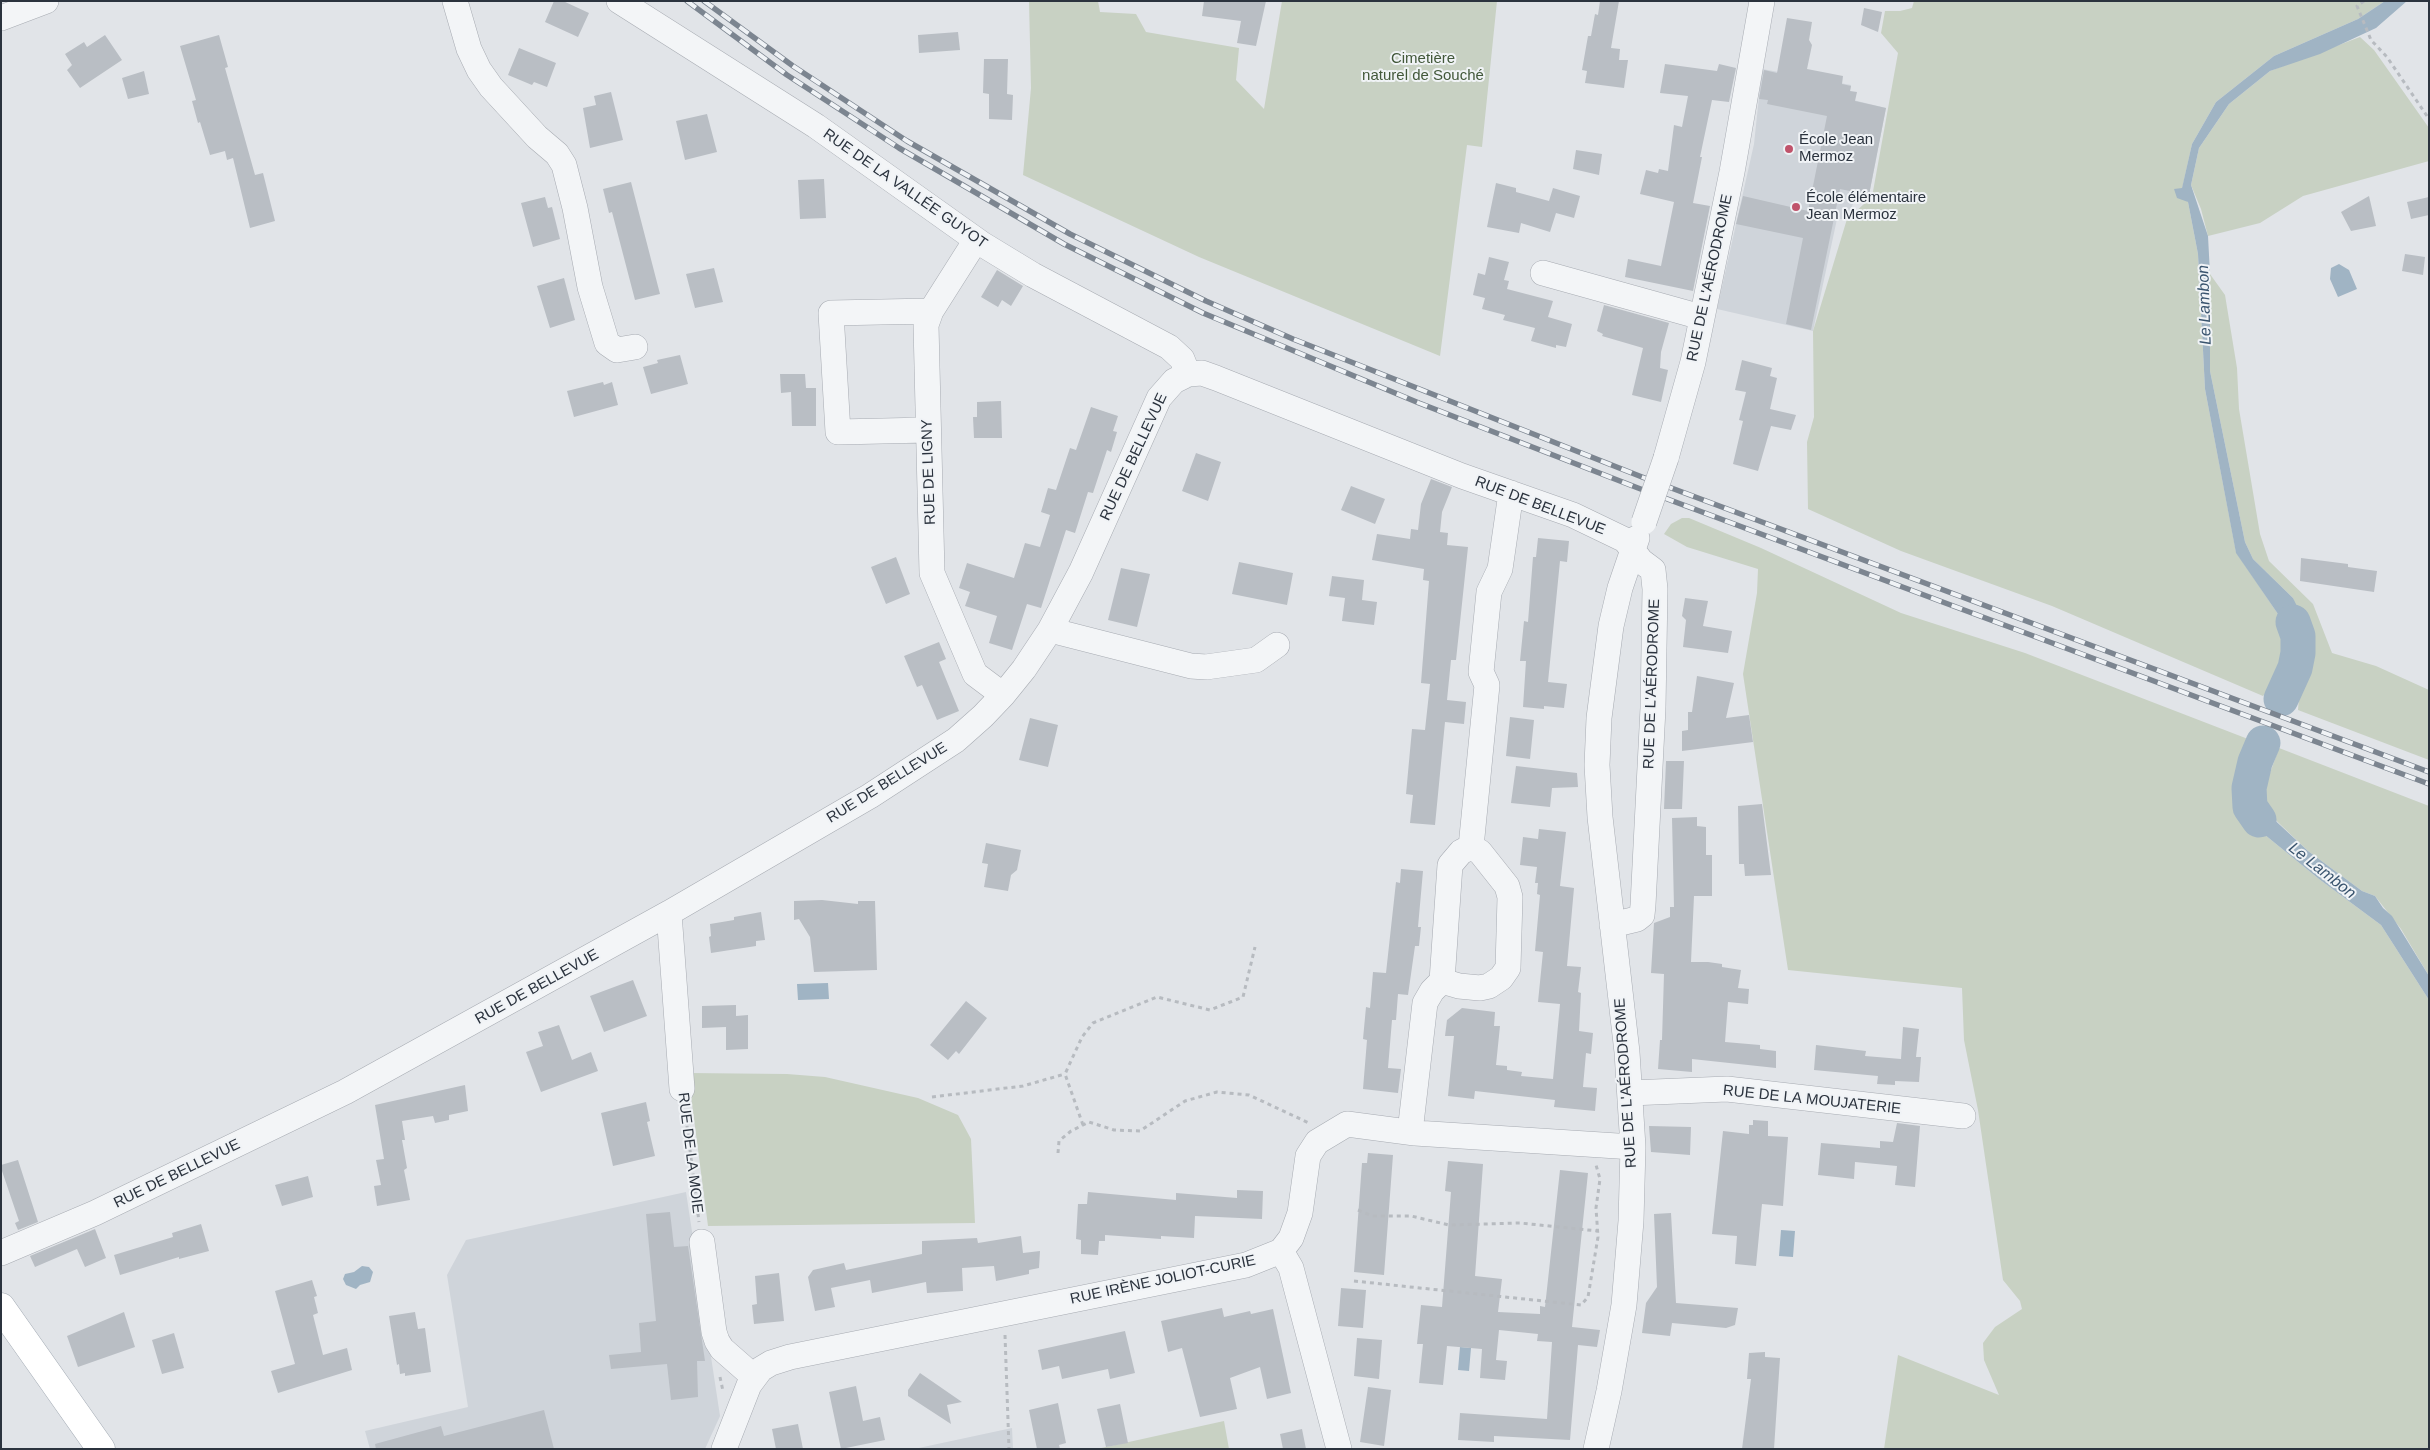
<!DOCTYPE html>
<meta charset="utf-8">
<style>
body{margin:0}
#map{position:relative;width:2430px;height:1450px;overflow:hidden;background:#e1e4e8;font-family:Helvetica,sans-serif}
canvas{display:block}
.frame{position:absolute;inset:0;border:2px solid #2b333e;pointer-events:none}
</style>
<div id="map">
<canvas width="2430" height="1450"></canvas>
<div class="frame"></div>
</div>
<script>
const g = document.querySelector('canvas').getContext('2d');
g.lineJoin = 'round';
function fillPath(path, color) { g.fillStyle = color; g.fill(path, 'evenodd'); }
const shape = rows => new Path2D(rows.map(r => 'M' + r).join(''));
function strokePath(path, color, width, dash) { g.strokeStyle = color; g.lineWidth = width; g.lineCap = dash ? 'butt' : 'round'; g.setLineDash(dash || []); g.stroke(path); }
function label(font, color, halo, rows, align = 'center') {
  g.font = font + ' Helvetica,sans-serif'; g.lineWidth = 4; g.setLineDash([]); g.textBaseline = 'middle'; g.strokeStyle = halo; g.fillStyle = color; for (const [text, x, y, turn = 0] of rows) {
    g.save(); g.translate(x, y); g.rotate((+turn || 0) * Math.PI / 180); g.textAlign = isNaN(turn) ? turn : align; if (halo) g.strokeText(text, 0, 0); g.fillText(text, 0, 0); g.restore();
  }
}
const built = shape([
 [1762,69,1851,85,1849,99,1886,108,1869,195,1856,196,1847,219,1837,219,1813,331,1717,309,1754,144],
 [686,1192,720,1416,705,1449,370,1449,365,1431,468,1407,447,1275,466,1240],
 [1012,1428,1013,1449,914,1449]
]);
const green = shape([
 [1029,1,1098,1,1100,12,1136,14,1146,32,1239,48,1236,80,1264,109,1282,1,1497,1,1482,147,1467,145,1440,356,1199,257,1023,175,1031,88],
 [1914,1,2385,1,2358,19,2274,56,2216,102,2192,144,2182,189,2174,189,2188,202,2198,254,2205,389,2236,552,2280,617,2289,666,2263,696,2052,606,1901,551,1808,509,1807,442,1814,417,1813,331,1847,219,1872,197,1898,53,1881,33,1885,11,1900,11,1912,8],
 [2360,37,2374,50,2429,128,2429,161,2303,196,2260,223,2208,236,2201,209,2191,185,2199,148,2229,104,2270,71],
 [2210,274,2225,295,2237,368,2239,409,2260,534,2269,561,2313,604,2332,653,2376,666,2429,690,2429,760,2298,710,2301,671,2310,658,2293,598,2253,559,2245,542,2210,371],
 [1682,518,1689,518,1761,548,1901,613,2025,653,2248,739,2239,792,2259,830,2319,879,2381,925,2429,1000,2429,1449,1884,1449,1898,1355,1999,1395,1984,1360,1983,1343,1995,1327,2022,1309,2020,1301,2003,1280,1978,1110,1964,1040,1962,988,1788,970,1743,674,1757,593,1758,569,1687,547,1664,534,1671,524],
 [2279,748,2429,806,2429,976,2401,929,2375,896,2362,891,2308,851,2261,806,2260,780,2270,773],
 [688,1073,787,1074,825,1077,918,1098,958,1115,971,1139,975,1223,708,1226],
 [1224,1421,1229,1449,1097,1449]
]);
const water = shape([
 [2385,1,2407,1,2376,28,2320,54,2270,71,2229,104,2199,148,2191,185,2208,236,2210,274,2210,371,2245,542,2253,559,2293,598,2310,633,2310,658,2301,671,2289,666,2280,617,2236,553,2205,389,2198,254,2188,202,2177,198,2174,189,2182,188,2192,144,2216,102,2274,56,2358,19],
 [2339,264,2349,270,2357,289,2338,297,2330,279,2331,268],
 [2242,772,2260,780,2261,806,2266,812,2308,851,2362,891,2375,896,2383,908,2392,916,2429,976,2429,1000,2381,925,2319,879,2259,830,2243,809,2239,792],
 [828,983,829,999,798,1000,797,984],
 [1781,1230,1795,1231,1793,1257,1779,1256],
 [362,1266,369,1267,373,1272,370,1282,360,1285,356,1289,346,1285,343,1279,345,1274,354,1272],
 [1460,1347,1471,1348,1469,1371,1458,1370]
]);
const river = shape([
 [2281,699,2295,668,2298,653,2298,636,2293,622],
 [2259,820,2250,807,2249,788,2255,762,2263,743]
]);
const building = shape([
 [554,1,563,1,589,13,578,37,545,22],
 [1204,1,1266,1,1256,46,1237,43,1241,21,1202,16],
 [1600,1,1619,1,1611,48,1620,49,1619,60,1628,60,1624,88,1585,83,1587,71,1582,70,1588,36,1591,36,1595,14,1598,15],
 [1864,8,1882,12,1878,32,1861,25],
 [1787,18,1812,22,1809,40,1812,45,1807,69,1843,76,1842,84,1851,86,1850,91,1857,92,1855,101,1886,108,1869,195,1840,189,1811,330,1786,324,1803,238,1736,224,1743,196,1808,211,1827,116,1767,104,1768,100,1759,99,1764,70,1777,73],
 [958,32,960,50,919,53,918,35],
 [105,35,122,60,80,88,67,70,72,65,65,54,84,42,87,47],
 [219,35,228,67,225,68,255,175,263,173,275,221,250,228,233,158,227,160,225,151,210,155,200,122,198,123,192,101,196,100,180,46],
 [519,48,556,63,547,87,534,82,532,85,508,75],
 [984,59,1008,59,1007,94,1013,95,1012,120,989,119,989,94,983,93],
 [1665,64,1717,71,1719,64,1736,68,1729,102,1712,100,1700,157,1702,157,1693,203,1710,206,1693,291,1625,277,1628,259,1661,266,1674,202,1640,194,1646,170,1658,173,1659,169,1668,171,1674,125,1682,127,1688,96,1660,93],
 [144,71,149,94,128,99,122,78],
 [611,92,623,140,590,148,583,108,596,105,594,96],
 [707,114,717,152,685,160,676,121],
 [1576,150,1602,154,1599,175,1573,169],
 [824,179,826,218,800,219,798,180],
 [631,182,660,294,635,300,612,212,609,213,603,189],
 [1496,183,1516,188,1516,192,1549,201,1553,188,1580,196,1574,218,1556,213,1550,232,1521,223,1519,233,1487,227],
 [2369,196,2376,226,2351,231,2341,212],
 [545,197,548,208,552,207,560,239,533,247,521,203],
 [2429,197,2429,215,2411,219,2407,202],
 [2405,254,2425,257,2423,275,2402,271],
 [1489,257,1509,262,1504,280,1509,281,1507,289,1553,301,1548,317,1572,324,1566,347,1556,345,1556,348,1531,341,1535,328,1503,320,1505,315,1482,309,1485,298,1473,295,1478,273,1485,275],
 [714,268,723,302,695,308,686,274],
 [997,270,1023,286,1011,306,1002,300,998,307,981,297],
 [564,278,575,320,550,328,537,286],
 [1604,305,1669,323,1661,352,1660,368,1668,370,1661,402,1632,395,1643,348,1602,336,1603,334,1597,331],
 [680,355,688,384,651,394,643,367,658,363,657,360],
 [1742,360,1772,368,1770,376,1777,378,1770,409,1796,415,1791,430,1771,426,1758,471,1733,464,1743,421,1739,420,1746,392,1735,390],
 [780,374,805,374,806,388,816,388,816,426,792,426,791,392,781,393],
 [603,382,604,385,612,382,618,405,574,417,567,391],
 [1001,401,1002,438,974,438,973,417,977,417,977,402],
 [1091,407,1118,416,1113,431,1117,432,1111,452,1107,450,1093,493,1088,492,1075,533,1066,530,1041,608,1027,604,1012,650,989,643,997,616,965,606,970,592,959,588,967,563,1014,578,1025,543,1040,547,1050,515,1041,512,1048,488,1056,490,1070,448,1076,450],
 [1196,453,1221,462,1208,501,1182,491],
 [1431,479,1452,487,1442,512,1440,532,1448,533,1447,545,1468,547,1456,660,1451,660,1447,700,1466,702,1464,724,1445,722,1435,825,1410,823,1413,795,1406,794,1412,729,1425,730,1430,684,1421,683,1429,581,1423,580,1424,569,1372,560,1377,534,1410,539,1411,529,1418,530,1421,504],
 [1351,486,1385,499,1375,524,1341,510],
 [1538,538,1569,541,1567,562,1560,561,1548,682,1567,684,1564,708,1544,706,1544,709,1523,707,1526,661,1520,661,1524,621,1528,622,1533,557,1536,557],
 [896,557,910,594,886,604,871,567],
 [2301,558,2348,564,2348,567,2377,571,2374,592,2300,581],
 [1239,562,1293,573,1287,605,1232,594],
 [1121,568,1150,574,1137,627,1108,620],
 [1332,576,1364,580,1362,600,1377,602,1374,625,1342,621,1345,598,1329,596],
 [1685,598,1708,601,1703,626,1732,631,1728,653,1683,647,1686,620,1682,616],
 [939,642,946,659,939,662,959,711,937,720,922,685,917,687,904,656],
 [1697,676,1734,683,1726,718,1749,715,1753,742,1682,751,1682,731,1688,730,1688,712,1692,712],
 [1510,717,1534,720,1530,759,1506,756],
 [1030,718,1058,725,1048,767,1019,760],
 [1666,761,1684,761,1682,809,1664,809],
 [1516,766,1577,773,1578,787,1552,788,1550,807,1511,803],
 [1762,804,1771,875,1745,876,1744,864,1739,864,1738,806],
 [1697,817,1697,826,1706,827,1706,855,1712,855,1712,896,1694,896,1691,962,1708,962,1722,964,1722,967,1741,970,1738,988,1749,989,1748,1004,1728,1002,1725,1042,1760,1045,1760,1049,1776,1051,1776,1068,1692,1059,1692,1072,1658,1069,1660,1040,1662,1040,1664,974,1651,973,1654,923,1670,917,1670,907,1674,907,1672,818],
 [1539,829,1566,832,1560,886,1574,888,1567,966,1581,967,1578,992,1581,993,1579,1031,1593,1033,1591,1054,1586,1053,1583,1087,1597,1088,1595,1111,1554,1107,1555,1100,1475,1091,1474,1099,1448,1096,1454,1036,1445,1036,1447,1020,1462,1008,1495,1012,1494,1026,1500,1026,1496,1065,1507,1066,1507,1070,1522,1072,1521,1076,1553,1079,1560,1004,1538,1002,1543,952,1535,951,1540,895,1537,894,1538,883,1535,883,1537,867,1520,865,1523,837,1538,839],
 [986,843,1021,850,1017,870,1011,875,1008,891,984,887,988,864,982,863],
 [1401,869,1423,871,1418,927,1421,927,1419,946,1415,946,1408,995,1398,994,1396,1020,1392,1020,1388,1068,1401,1069,1398,1093,1363,1089,1367,1040,1363,1039,1366,1007,1370,1008,1373,972,1386,973,1396,882,1400,883],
 [822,900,858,904,858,901,875,901,877,970,814,972,810,937,799,919,794,920,794,901],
 [761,912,765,940,756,941,756,946,711,953,709,937,711,936,710,924,734,920,734,917],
 [633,980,647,1016,604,1032,590,996],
 [966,1001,987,1018,959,1054,956,1051,948,1060,930,1045],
 [736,1005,736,1016,748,1015,748,1049,726,1050,726,1027,702,1028,702,1006],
 [559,1025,572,1060,591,1052,598,1071,541,1092,526,1052,543,1046,538,1032],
 [1903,1027,1919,1029,1916,1057,1921,1057,1919,1082,1895,1081,1895,1085,1877,1084,1878,1076,1814,1070,1816,1045,1866,1051,1865,1056,1901,1059],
 [465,1085,468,1111,449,1115,449,1120,435,1123,433,1116,402,1121,405,1140,402,1140,407,1168,404,1170,410,1200,377,1206,374,1186,381,1185,376,1160,384,1159,375,1105],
 [646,1102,650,1121,647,1122,655,1156,613,1166,601,1113],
 [1753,1120,1768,1121,1768,1136,1788,1137,1783,1206,1762,1204,1756,1266,1735,1264,1737,1236,1712,1234,1723,1131,1749,1134,1749,1125,1753,1125],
 [1897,1123,1920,1126,1915,1187,1895,1185,1897,1166,1855,1162,1854,1179,1818,1175,1821,1143,1880,1148,1880,1141,1893,1142],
 [1649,1126,1691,1127,1690,1155,1651,1152],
 [1368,1153,1393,1155,1384,1275,1354,1272,1362,1163,1367,1163],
 [18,1160,38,1222,18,1230,15,1223,19,1221,1,1168,1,1165],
 [1448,1161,1483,1164,1475,1276,1502,1279,1498,1312,1540,1314,1540,1306,1545,1307,1560,1170,1588,1173,1572,1327,1600,1330,1597,1347,1578,1345,1570,1440,1494,1436,1494,1442,1458,1440,1460,1413,1547,1419,1552,1342,1537,1341,1538,1334,1499,1330,1496,1360,1507,1361,1505,1380,1480,1378,1482,1349,1447,1346,1443,1385,1419,1383,1423,1344,1417,1344,1421,1305,1442,1307,1451,1192,1445,1191],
 [308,1176,313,1197,282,1206,275,1185],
 [1237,1190,1263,1191,1262,1219,1195,1216,1194,1238,1161,1236,1161,1239,1105,1235,1105,1241,1099,1241,1098,1255,1081,1254,1081,1240,1076,1239,1078,1204,1087,1204,1088,1192,1176,1200,1176,1193,1237,1198],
 [670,1212,674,1247,688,1246,705,1361,697,1361,698,1397,671,1400,667,1364,611,1369,609,1355,641,1352,639,1323,656,1321,646,1214],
 [1671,1213,1676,1303,1738,1308,1735,1325,1726,1328,1672,1323,1670,1336,1642,1333,1646,1303,1657,1287,1654,1214],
 [201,1224,209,1251,179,1259,179,1257,120,1275,114,1255,173,1237,172,1233],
 [95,1229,106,1258,85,1267,77,1249,35,1267,30,1256],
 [1021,1236,1023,1253,1040,1251,1039,1268,1029,1270,1029,1274,996,1281,994,1266,962,1268,963,1291,927,1293,926,1282,872,1293,870,1280,831,1288,835,1307,815,1311,808,1277,813,1270,844,1263,846,1270,922,1254,922,1241,977,1238,978,1243],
 [779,1273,784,1321,754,1324,752,1305,757,1304,755,1276],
 [312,1280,317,1296,314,1297,318,1313,313,1315,323,1355,347,1348,352,1370,278,1393,271,1371,295,1364,275,1291],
 [1341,1288,1366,1290,1363,1328,1338,1326],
 [1222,1308,1224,1317,1250,1311,1251,1314,1273,1309,1291,1393,1267,1399,1260,1367,1230,1378,1237,1409,1200,1417,1182,1348,1168,1352,1161,1321],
 [124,1312,135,1347,78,1367,67,1336],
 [415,1312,418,1329,425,1328,431,1372,405,1376,405,1373,400,1374,399,1364,397,1365,389,1316],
 [1125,1331,1135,1373,1110,1379,1108,1369,1062,1379,1059,1366,1042,1370,1038,1350],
 [174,1333,184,1368,162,1374,152,1340],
 [1357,1338,1382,1340,1379,1379,1354,1376],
 [1765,1352,1765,1357,1780,1358,1774,1449,1742,1449,1751,1379,1747,1379,1749,1353],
 [920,1373,962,1402,947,1405,951,1424,908,1396,908,1390],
 [856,1386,863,1421,880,1417,885,1440,841,1449,829,1392],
 [1368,1387,1391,1390,1384,1446,1360,1442],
 [1058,1403,1066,1443,1059,1445,1060,1449,1037,1449,1029,1410],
 [1120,1404,1128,1443,1106,1447,1097,1409],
 [544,1410,554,1449,376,1449,375,1444,441,1426,444,1436],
 [798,1424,803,1449,776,1449,772,1429],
 [1302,1429,1306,1449,1283,1449,1280,1434]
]);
const path = shape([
 [2364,1,2357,6,2371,40,2387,57,2429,119],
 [932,1097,1023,1086,1065,1074],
 [685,1110,699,1222],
 [1083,1125,1065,1074,1082,1037,1093,1023,1157,997,1210,1010,1243,997,1255,947],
 [1058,1153,1059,1141,1071,1131,1089,1122,1114,1130,1140,1131,1185,1101,1217,1092,1249,1095,1309,1123],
 [1358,1210,1372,1216,1411,1216,1449,1225,1520,1223,1598,1231],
 [1354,1281,1581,1305,1588,1297,1598,1237,1596,1208,1600,1179,1596,1165],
 [1005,1335,1009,1449],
 [720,1377,723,1391]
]);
const minor = shape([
 [455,1,469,49,479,70,491,87,537,137,557,154,564,165,575,208,590,287,607,343,617,350,635,347],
 [619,1,816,126,982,244,1033,275,1169,347,1182,359,1188,374],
 [1,18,46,1],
 [976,240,931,311,926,325,932,573,975,674,1003,695],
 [1543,273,1701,317],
 [927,430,838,432,831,313,931,311],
 [1666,458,1693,362,1732,172,1762,1],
 [1050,630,1191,666,1206,667,1256,660,1277,645],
 [669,913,682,1089],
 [1442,981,1459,986,1480,988,1489,986,1501,978,1508,968,1510,897,1507,886,1480,852,1471,847],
 [1630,1093,1727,1089,1963,1116],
 [1410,1132,1425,1003,1432,991,1442,981,1450,865,1461,852,1471,847,1487,685,1481,672,1489,592,1500,569,1511,493],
 [702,1242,714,1332,717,1341,722,1349,754,1377],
 [1281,1251,1291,1268,1339,1449],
 [1,1253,95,1213,345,1092,669,913,870,796,956,740,983,716,1003,695,1024,669,1050,630,1081,572,1159,398,1174,381,1188,374,1202,373,1216,378,1462,476,1573,515,1625,540,1641,561,1653,570,1655,589,1653,708,1643,905,1642,915,1637,919,1612,925],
 [724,1449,749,1385,761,1369,771,1363,790,1357,1246,1265,1281,1251,1291,1238,1300,1213,1308,1156,1317,1142,1347,1124,1415,1133,1633,1147],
 [1596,1449,1609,1391,1624,1305,1631,1221,1633,1147,1627,1052,1600,817,1597,765,1599,718,1611,626,1620,588,1637,538]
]);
const major = shape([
 [1,1307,101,1449]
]);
const rail = shape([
 [687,1,787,75,899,148,1064,244,1203,313,1419,403,1638,488,2429,784],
 [704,1,793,66,907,141,1070,234,1206,301,1293,339,1642,477,2429,772]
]);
const minorBridge = shape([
 [1644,522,1666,458]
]);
const markers = [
 [1789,149,5,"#c0536b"],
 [1796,207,5,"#c0536b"]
];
const parkNames = [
 ["Cimetière",1423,59],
 ["naturel de Souché",1423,76]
];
const poiNames = [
 ["École Jean",1799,140],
 ["Mermoz",1799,157],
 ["École élémentaire",1806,198],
 ["Jean Mermoz",1806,215]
];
const streetNames = [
 ["RUE DE LA VALLÉE GUYOT",905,189,35],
 ["RUE DE L'AÉRODROME",1710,278,-78],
 ["RUE DE BELLEVUE",1134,457,-65],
 ["RUE DE LIGNY",929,472,-92],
 ["RUE DE BELLEVUE",1540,506,21],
 ["RUE DE L'AÉRODROME",1652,684,-88],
 ["RUE DE BELLEVUE",887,783,-32],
 ["RUE DE BELLEVUE",537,987,-29],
 ["RUE DE L'AÉRODROME",1626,1083,-94],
 ["RUE DE LA MOUJATERIE",1812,1100,6],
 ["RUE DE LA MOIE",690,1153,83],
 ["RUE DE BELLEVUE",177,1174,-26],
 ["RUE IRÈNE JOLIOT-CURIE",1163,1280,-12]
];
const waterNames = [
 ["Le Lambon",2205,305,-92],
 ["Le Lambon",2322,871,38]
];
fillPath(built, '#cfd4da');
fillPath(green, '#c8d1c3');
fillPath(water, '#a0b4c4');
strokePath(river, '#a0b4c4', 35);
fillPath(building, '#b9bec4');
strokePath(minor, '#a7abb2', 26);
strokePath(major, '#a2aab3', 29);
strokePath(path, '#b7bbc0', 3, [4, 4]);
strokePath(minor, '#f3f5f7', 25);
strokePath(major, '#fff', 28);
strokePath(rail, '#7c8590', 5.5);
strokePath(rail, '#f0f3f6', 4, [11]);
strokePath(minorBridge, '#a7abb2', 26, []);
strokePath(minorBridge, '#f3f5f7', 25);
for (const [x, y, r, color] of markers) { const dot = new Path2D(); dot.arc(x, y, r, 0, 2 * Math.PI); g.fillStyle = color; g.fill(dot); strokePath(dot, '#f0f3f6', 2); }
label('15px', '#42583a', '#f0f3f6', parkNames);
label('15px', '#2b333e', '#f0f3f6', poiNames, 'left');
label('15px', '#2b333e', '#f0f3f6', streetNames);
label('italic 16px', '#39546e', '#f0f3f6', waterNames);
</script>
